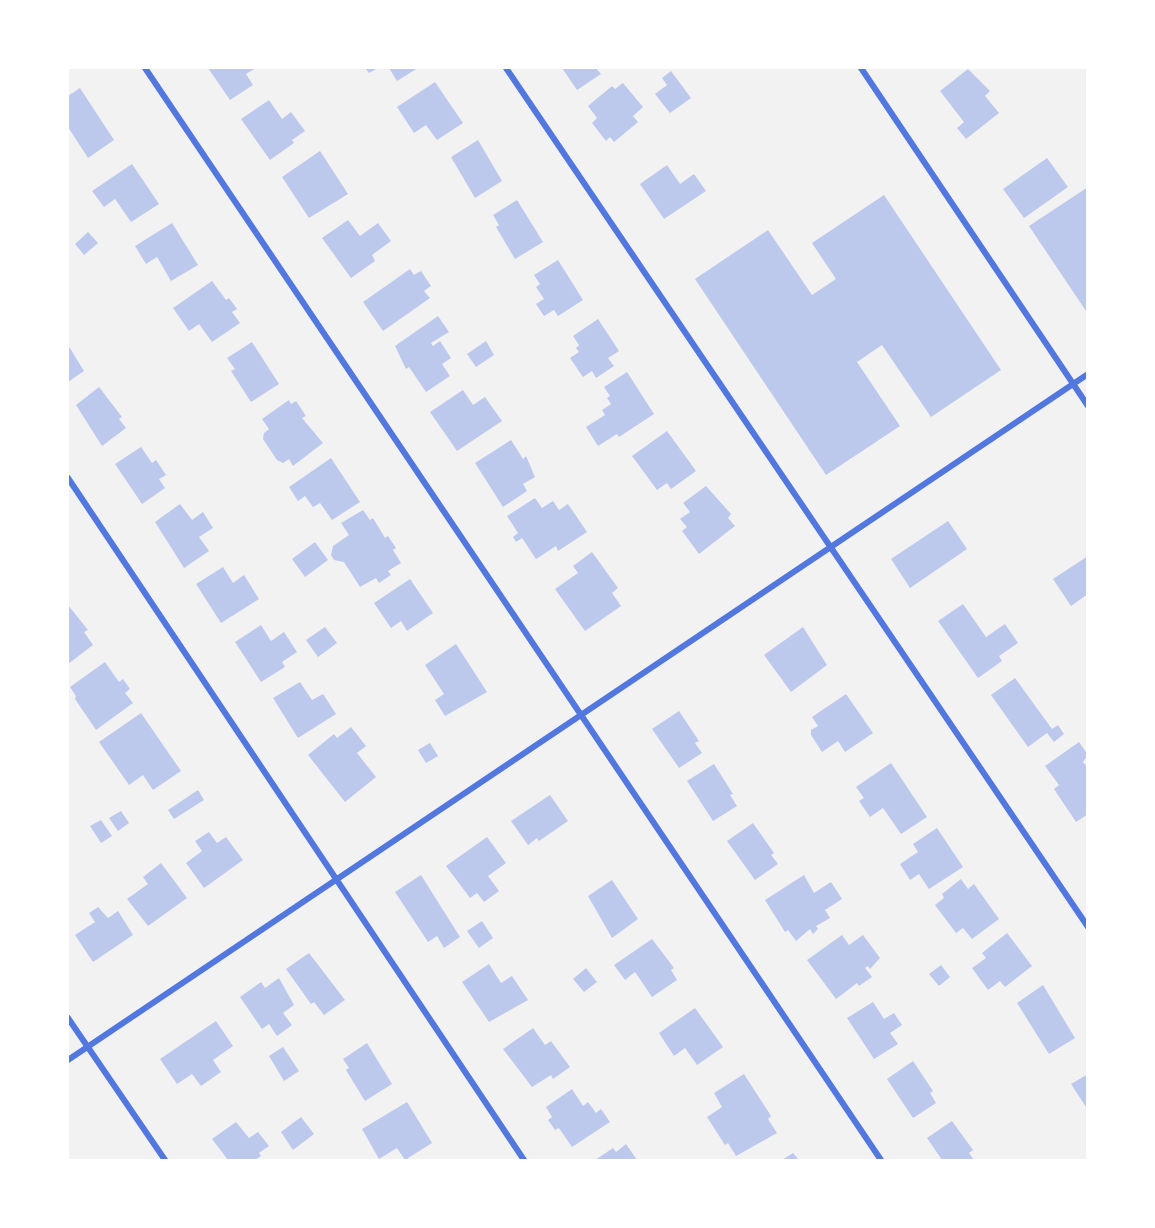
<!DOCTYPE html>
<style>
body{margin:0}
#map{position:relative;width:1155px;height:1228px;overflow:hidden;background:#f2f2f2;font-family:"PT Sans Narrow",sans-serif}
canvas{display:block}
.frame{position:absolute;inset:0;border:69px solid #fff;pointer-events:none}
</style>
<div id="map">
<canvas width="1155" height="1228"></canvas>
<div class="frame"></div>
</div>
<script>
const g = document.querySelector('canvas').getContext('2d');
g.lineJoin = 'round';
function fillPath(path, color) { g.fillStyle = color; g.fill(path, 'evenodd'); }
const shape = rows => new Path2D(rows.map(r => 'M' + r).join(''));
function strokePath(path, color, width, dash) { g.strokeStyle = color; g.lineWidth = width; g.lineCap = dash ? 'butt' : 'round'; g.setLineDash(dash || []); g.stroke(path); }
const building = shape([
 [208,68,256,68,246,74,253,85,230,100],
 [365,68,378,68,369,73],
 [389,68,418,68,397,81],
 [562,68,596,68,601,74,577,90],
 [968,69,990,91,985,96,999,113,966,139,957,128,964,122,940,91],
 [671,71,691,98,670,113,655,94,667,85,662,78],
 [435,82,463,123,437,140,426,125,414,133,397,107],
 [623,83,643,107,633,116,638,122,614,142,610,137,606,141,592,123,597,118,588,106,612,86,615,89],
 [80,88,114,140,88,158,68,127,68,96],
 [269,100,282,119,291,112,305,131,292,140,294,143,270,160,241,119],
 [478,140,502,181,475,198,451,157],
 [320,151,348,194,309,218,282,177],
 [1047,158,1068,187,1024,218,1003,189],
 [132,164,159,204,131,222,115,199,104,207,92,191],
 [667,165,680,184,694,174,706,191,664,219,640,184],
 [1088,187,1088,314,1029,226],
 [884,195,1001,370,931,417,882,345,857,362,900,426,826,475,695,279,768,230,812,295,836,279,812,243],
 [517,200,543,242,515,259,496,227,499,225,493,215],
 [348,220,360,236,378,223,391,241,372,255,375,261,351,278,322,238],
 [172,223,198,265,171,281,157,257,146,264,135,246],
 [88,232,98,243,84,255,75,244],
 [558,260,583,300,558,316,554,310,544,316,536,304,544,299,536,287,540,284,534,275],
 [410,269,414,275,421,271,431,286,424,291,430,298,383,331,363,302],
 [212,281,226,300,229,298,237,309,232,312,240,323,212,342,199,324,189,331,173,308],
 [438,316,449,332,431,343,433,346,440,341,451,358,442,364,450,376,426,392,409,367,406,369,395,346],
 [598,319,619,351,608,358,614,366,596,378,592,371,583,377,570,358,579,352,576,348,579,345,573,336],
 [486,341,494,355,476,367,467,354],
 [252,342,279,384,251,402,231,371,235,369,227,358],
 [68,345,84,371,68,382],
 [627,372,654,414,619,437,617,434,598,446,586,427,605,415,602,410,611,404,607,398,610,396,604,387],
 [99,387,122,417,119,419,126,428,102,446,76,405],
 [463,390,473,405,485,397,502,421,457,451,430,412],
 [289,400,291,404,296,401,306,416,302,418,323,443,293,466,289,459,283,463,277,460,263,439,264,433,269,429,262,419],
 [667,431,696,471,671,489,667,483,657,490,632,456],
 [511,440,523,459,526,456,535,477,523,484,527,491,503,507,475,463],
 [141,447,152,463,156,460,166,475,159,479,165,488,142,504,115,464],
 [331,458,360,502,332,520,320,503,313,507,305,496,298,501,289,487],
 [706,486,731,514,728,518,735,526,699,554,682,531,687,527,680,519,690,512,683,503],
 [535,498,542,508,553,501,559,510,568,504,587,532,558,551,556,546,536,559,522,538,516,542,513,537,518,533,507,516],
 [180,504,192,520,203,512,213,528,199,537,209,551,184,568,155,522],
 [363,510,370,520,373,518,385,538,388,536,396,548,393,550,401,563,388,571,391,575,379,583,376,578,360,587,344,562,334,560,331,555,333,546,349,535,341,523],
 [948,521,967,549,910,588,891,559],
 [315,542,328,560,305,577,292,559],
 [592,552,618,588,612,593,621,606,585,631,555,589,578,573,573,566],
 [1088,556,1088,594,1071,606,1053,579],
 [223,567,233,583,244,575,259,599,221,623,196,584],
 [410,579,433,613,407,631,401,621,391,628,374,603],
 [963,604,986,637,1005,624,1018,643,999,656,1002,661,978,678,938,621],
 [68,605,88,630,84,632,93,645,68,664],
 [261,625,271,641,284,632,297,652,282,662,285,667,261,682,235,642],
 [325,627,337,643,318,657,306,640],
 [803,627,827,665,791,692,764,655],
 [456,644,487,692,445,716,435,700,444,694,425,665],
 [105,662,119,682,123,679,130,689,125,693,133,703,96,730,75,699,76,696,70,687],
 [1015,678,1052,729,1058,725,1064,734,1054,742,1047,733,1028,747,991,695],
 [300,682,312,700,323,694,336,714,298,738,273,698],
 [846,694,873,733,845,752,838,741,822,752,811,735,811,730,818,726,812,717],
 [679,711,699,741,695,743,702,753,679,768,652,729],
 [141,713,181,771,153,790,143,775,129,785,99,742],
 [351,727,366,746,357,753,376,777,345,802,308,755,334,734,337,738],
 [1079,742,1088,755,1083,762,1088,768,1088,814,1076,822,1054,789,1059,785,1045,766],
 [430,743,438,756,426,763,418,750],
 [891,763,927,817,901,834,883,808,870,817,859,801,864,798,856,787],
 [714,764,733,794,730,795,737,806,713,821,687,781],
 [198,790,204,800,174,819,168,810],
 [550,795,568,821,539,841,537,838,528,845,511,821],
 [121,811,129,823,118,831,109,818],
 [101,820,112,836,101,843,90,826],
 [753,823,774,853,771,855,778,864,755,880,727,841],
 [937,828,963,867,929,889,919,874,910,880,900,864,918,852,913,844],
 [209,832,217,843,226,837,243,860,204,888,186,863,202,851,195,841],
 [487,837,506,863,488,876,499,891,484,902,477,893,470,898,446,866],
 [161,863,187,898,148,926,127,899,148,884,143,877],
 [421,875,460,937,444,948,437,936,428,942,395,892],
 [804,875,814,893,831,882,842,899,825,910,830,918,816,926,818,929,813,934,810,929,796,941,788,930,785,932,765,900],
 [961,879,968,889,974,884,999,919,972,939,963,928,956,933,935,905,944,898,942,894],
 [612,880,638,919,612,938,588,896],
 [98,907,108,918,118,911,133,935,93,962,75,935,95,922,89,913],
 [482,921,493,938,479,948,467,931],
 [1007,933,1032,966,1005,987,1000,981,988,990,972,968,986,958,982,953],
 [842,935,849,945,863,935,880,958,870,969,868,966,865,968,872,977,859,986,857,983,836,999,807,960],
 [652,939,674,968,671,970,677,980,652,997,635,972,625,980,614,965],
 [309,953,345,1000,324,1015,314,1002,311,1004,286,969],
 [489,964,501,983,512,976,528,1000,489,1022,462,982],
 [941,965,950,977,939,986,929,974],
 [586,968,597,982,584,992,573,979],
 [279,978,294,1005,283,1013,292,1025,277,1036,269,1024,262,1029,240,997,261,982,265,988],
 [1043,985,1075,1038,1049,1054,1017,1003],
 [873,1002,884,1019,894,1013,902,1025,890,1033,898,1044,874,1059,847,1018],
 [695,1008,723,1047,697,1065,685,1048,674,1056,659,1033],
 [216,1021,233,1046,213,1060,221,1072,201,1086,192,1074,177,1084,160,1059],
 [533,1028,545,1045,551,1041,570,1067,553,1079,551,1075,532,1087,503,1049],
 [367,1043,392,1084,365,1101,346,1070,349,1068,343,1059],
 [283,1047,299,1071,284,1081,269,1056],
 [913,1061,933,1091,930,1093,936,1103,913,1118,887,1079],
 [744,1074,771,1116,768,1119,777,1133,736,1156,728,1143,725,1145,707,1117,722,1107,714,1093],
 [1088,1074,1088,1110,1071,1084],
 [572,1089,583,1106,588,1102,596,1113,601,1109,610,1122,572,1147,559,1128,555,1130,548,1120,552,1117,546,1107],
 [407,1102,432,1143,405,1160,397,1148,379,1159,362,1129],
 [301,1117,314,1134,293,1150,281,1132],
 [952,1121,973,1150,969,1153,974,1160,942,1160,927,1138],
 [236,1122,249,1138,258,1132,269,1146,259,1153,261,1156,255,1160,228,1160,212,1139],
 [626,1144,637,1160,595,1160,613,1148,616,1152],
 [793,1153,799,1160,782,1160]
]);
const minor = shape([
 [145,68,881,1160],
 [506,68,1088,927],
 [861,68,1088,406],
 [68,478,524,1160],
 [68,1018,165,1160],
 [68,1060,1088,374]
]);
fillPath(building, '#bdc9ec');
strokePath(minor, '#5277de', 6);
</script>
